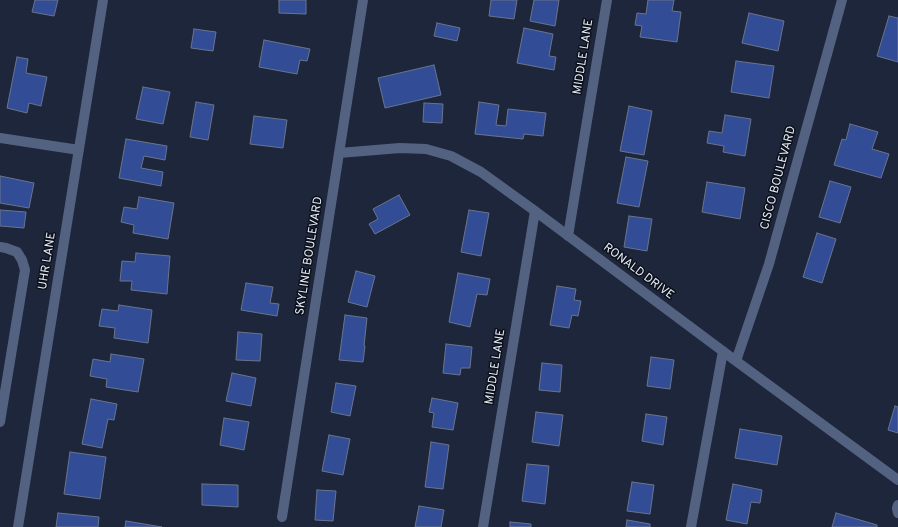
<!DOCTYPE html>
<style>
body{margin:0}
canvas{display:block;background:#1e263b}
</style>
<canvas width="898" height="527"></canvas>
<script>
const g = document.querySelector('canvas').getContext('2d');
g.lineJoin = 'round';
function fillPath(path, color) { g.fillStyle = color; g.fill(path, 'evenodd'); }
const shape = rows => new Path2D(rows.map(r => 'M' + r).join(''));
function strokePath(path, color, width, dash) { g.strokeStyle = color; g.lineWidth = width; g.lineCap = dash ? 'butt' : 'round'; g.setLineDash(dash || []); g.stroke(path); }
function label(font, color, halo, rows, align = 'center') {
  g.font = font + ' Overpass,sans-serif'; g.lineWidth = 3; g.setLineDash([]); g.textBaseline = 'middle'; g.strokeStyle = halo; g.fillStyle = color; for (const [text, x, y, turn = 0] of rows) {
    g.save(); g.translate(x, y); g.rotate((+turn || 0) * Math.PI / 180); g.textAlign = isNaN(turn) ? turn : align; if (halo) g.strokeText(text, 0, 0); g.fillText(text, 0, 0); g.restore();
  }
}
const building = shape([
 [35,0,58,0,54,16,32,12,35,0],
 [279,0,306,0,306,14,279,13,279,0],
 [491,0,517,0,514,19,489,16,491,0],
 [534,0,559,0,555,26,530,21,534,0],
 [648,0,674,0,672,11,681,12,677,42,640,37,642,26,635,25,637,13,646,14,648,0],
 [749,13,784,21,778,51,742,43,749,13],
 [889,16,898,18,898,62,877,56,889,16],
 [437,23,460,28,457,41,434,36,437,23],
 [524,28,553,34,549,56,556,57,554,70,517,63,524,28],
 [194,29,216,32,213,51,191,48,194,29],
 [264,40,310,49,307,61,300,60,297,74,259,67,264,40],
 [17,57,28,59,26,73,47,77,41,106,29,103,27,113,7,108,17,57],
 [736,61,774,66,769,98,731,92,736,61],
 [434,65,441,95,385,108,378,78,434,65],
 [143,87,170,92,163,124,136,119,143,87],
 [196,102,214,105,208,140,190,137,196,102],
 [479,102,499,105,496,125,506,126,508,109,546,113,543,136,524,134,523,139,475,134,479,102],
 [424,103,443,104,442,123,423,122,424,103],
 [629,106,652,111,644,155,620,151,629,106],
 [725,115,751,119,745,156,723,152,724,146,707,143,709,131,722,133,725,115],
 [254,116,287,120,283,148,250,144,254,116],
 [850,124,878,132,872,149,889,154,881,178,834,165,842,139,846,140,850,124],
 [126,139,167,146,165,160,144,156,141,168,163,172,161,186,119,178,126,139],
 [626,157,648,161,639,207,617,203,626,157],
 [0,176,34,183,29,208,0,203,0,176],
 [830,181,851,187,840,223,819,217,830,181],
 [707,182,745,188,740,219,702,212,707,182],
 [399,195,410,215,375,234,369,224,378,219,373,209,399,195],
 [139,197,174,203,168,239,133,233,134,225,121,222,124,207,137,209,139,197],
 [0,210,26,212,24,228,0,226,0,210],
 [469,210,489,213,481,256,461,252,469,210],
 [629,216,652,219,647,251,624,247,629,216],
 [817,233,836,239,822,283,803,277,817,233],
 [136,253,170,256,167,294,131,290,132,281,120,281,122,261,135,262,136,253],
 [356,271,375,276,367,307,348,302,356,271],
 [458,273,490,279,487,295,477,294,470,327,449,322,458,273],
 [246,283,273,287,270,303,279,304,277,316,241,310,246,283],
 [557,286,576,289,574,300,581,301,578,316,572,315,569,328,550,325,557,286],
 [119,305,152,310,148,343,114,338,115,328,99,326,102,309,118,311,119,305],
 [345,315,367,318,364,346,365,346,363,362,339,360,345,315],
 [238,332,262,334,260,361,236,360,238,332],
 [446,344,472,347,470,368,461,368,460,375,443,373,446,344],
 [111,354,144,359,138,392,106,387,107,379,90,376,93,359,110,362,111,354],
 [651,357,674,360,670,389,647,386,651,357],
 [542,363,562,365,560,392,539,390,542,363],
 [232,373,256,378,251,406,226,401,232,373],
 [336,383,356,386,350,416,331,412,336,383],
 [432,398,458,403,453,430,432,427,434,413,429,412,432,398],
 [91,399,117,404,114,420,108,419,102,448,82,444,91,399],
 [895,406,898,407,898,433,888,430,895,406],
 [536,412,563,415,559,446,532,442,536,412],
 [646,414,667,417,663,445,642,441,646,414],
 [224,418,249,422,244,450,220,445,224,418],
 [740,429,782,436,777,465,735,458,740,429],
 [329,435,350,439,343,475,322,471,329,435],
 [431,442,449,445,443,489,425,487,431,442],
 [70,452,106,457,100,499,64,494,70,452],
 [527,464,549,466,545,504,522,501,527,464],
 [632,482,654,485,650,514,627,511,632,482],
 [202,484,238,485,238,507,202,505,202,484],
 [733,484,762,490,760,503,751,502,747,524,726,520,733,484],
 [317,490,336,491,333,521,315,520,317,490],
 [419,506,444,510,441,527,415,527,419,506],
 [58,513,99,517,98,527,56,527,58,513],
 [836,513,877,525,877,527,832,527,836,513],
 [627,520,650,524,650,527,626,527,627,520],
 [126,521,162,527,125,527,126,521],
 [510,522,531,524,531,527,510,527,510,522]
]);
const minor = shape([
 [0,138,79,150],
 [339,153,400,148,426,149,451,156,481,172,535,211,736,361,898,480],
 [568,236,607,0],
 [0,247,6,248,17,252,22,260,25,270,0,422],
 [736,361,769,264,842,0],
 [898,505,897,508,898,513],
 [282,517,363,0],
 [18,527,103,0],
 [483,527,535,211],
 [691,527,723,351]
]);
const streetNames = [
 ["MIDDLE LANE",584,57,-81],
 ["CISCO BOULEVARD",779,178,-75],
 ["SKYLINE BOULEVARD",310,256,-81],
 ["UHR LANE",48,261,-81],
 ["RONALD DRIVE",638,272,37],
 ["MIDDLE LANE",496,367,-81]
];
fillPath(building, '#324d95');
strokePath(building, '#69748c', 1);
strokePath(minor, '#546282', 10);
label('12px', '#e5ecfa', '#0c1019', streetNames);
</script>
